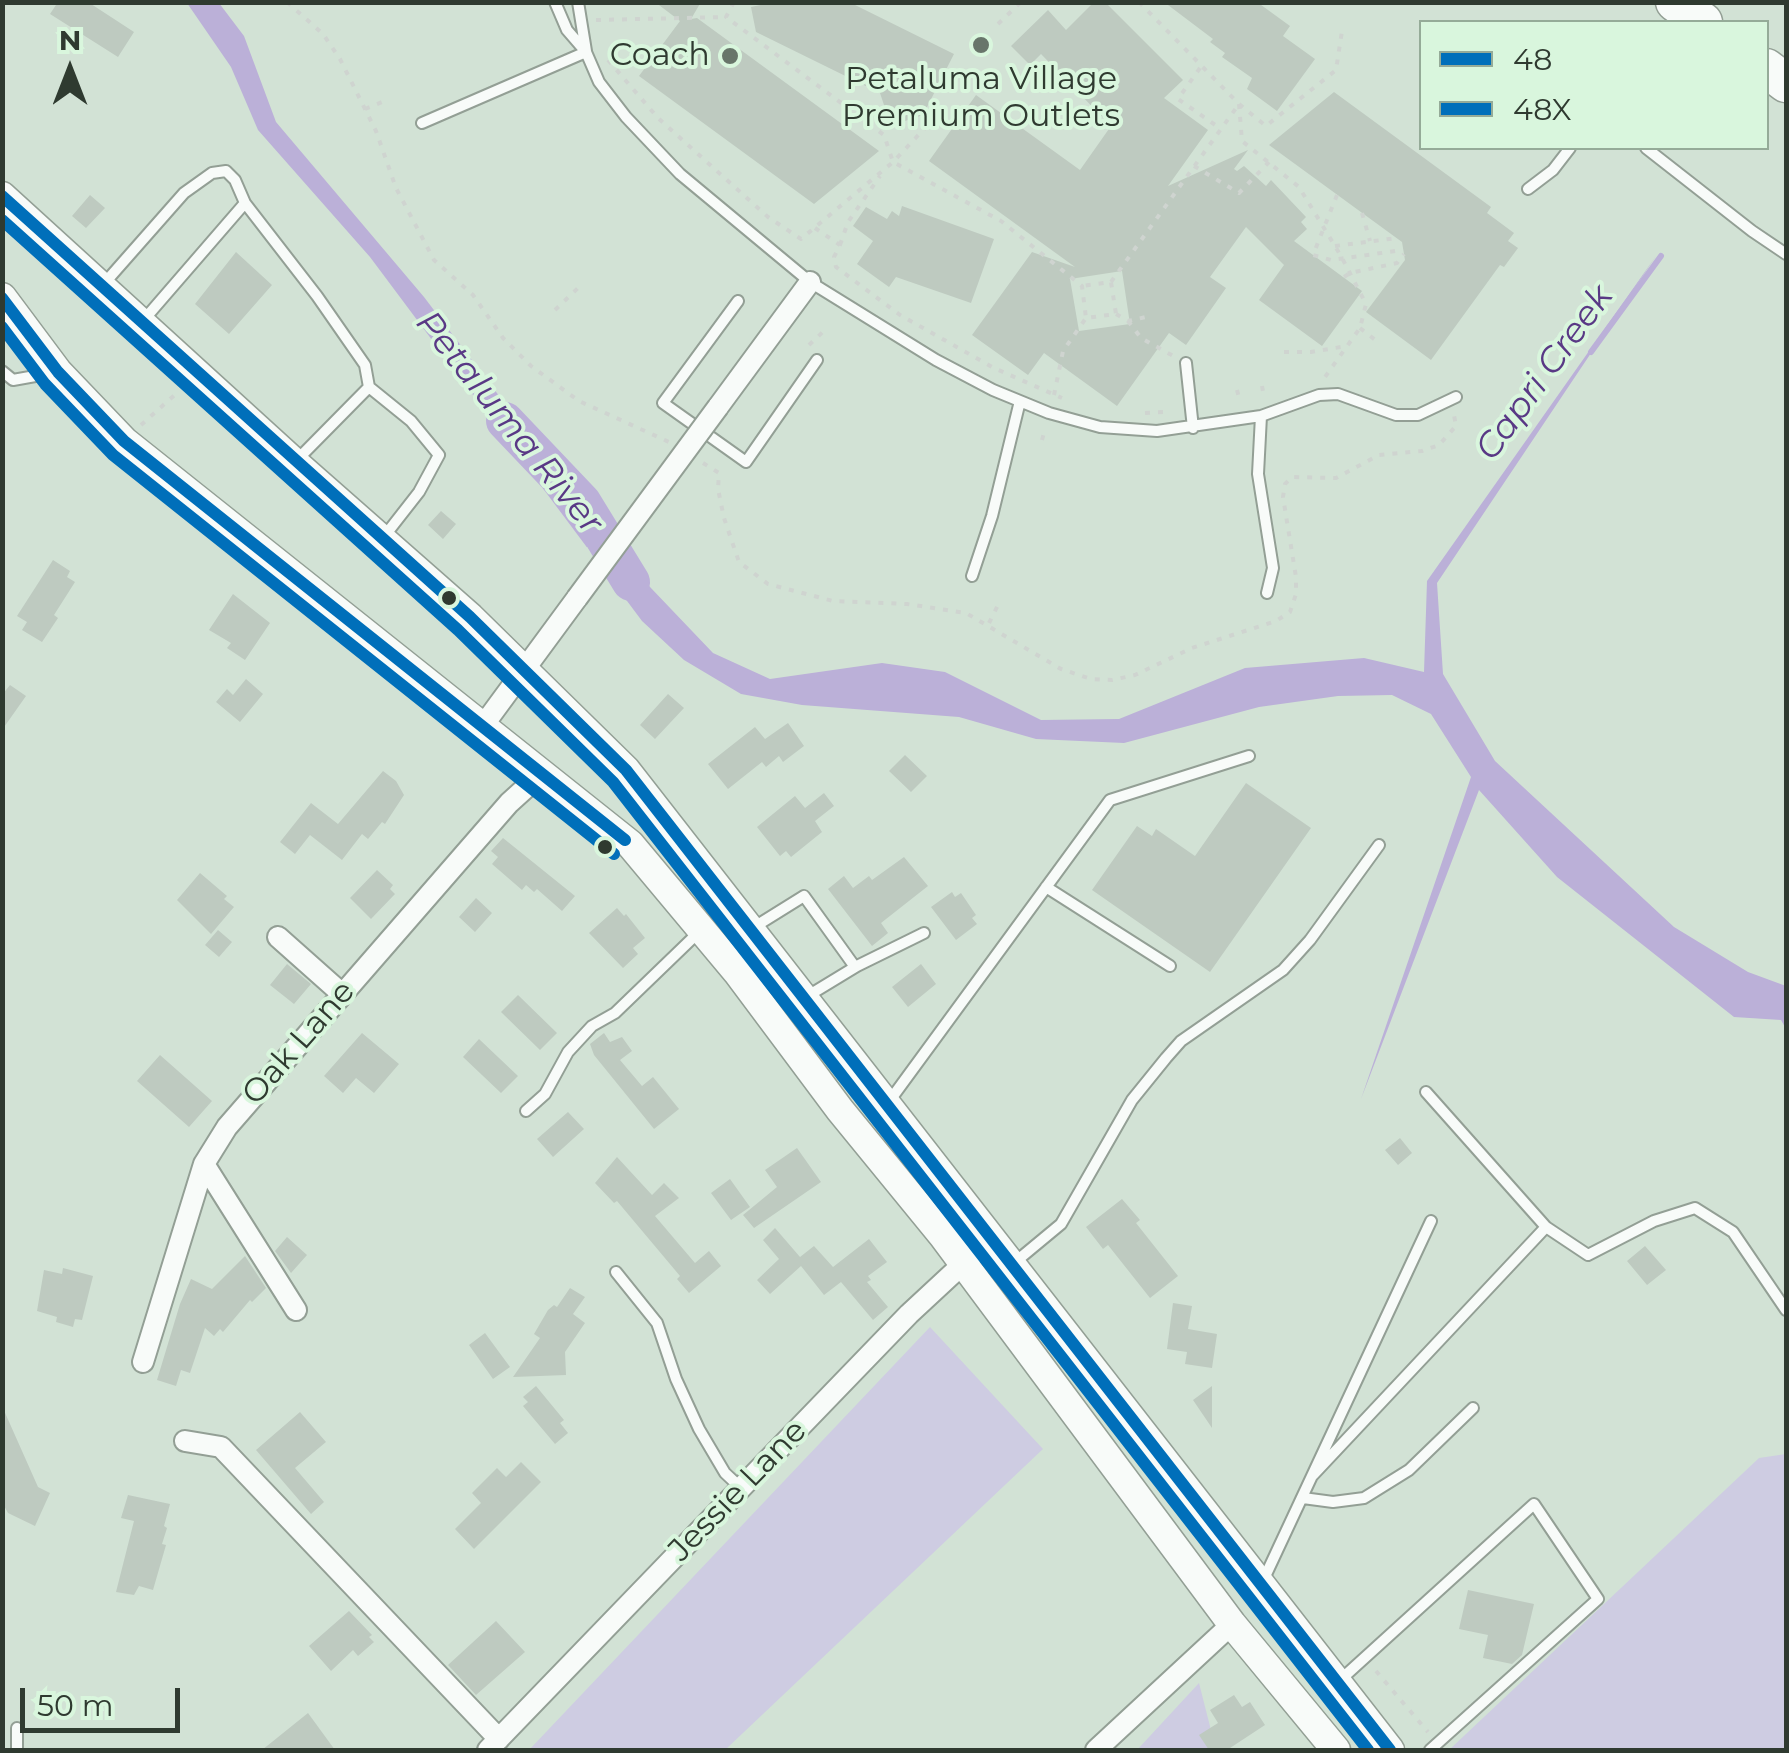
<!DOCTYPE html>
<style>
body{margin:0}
#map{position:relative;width:1789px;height:1753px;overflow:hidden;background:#d2e2d5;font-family:Montserrat,sans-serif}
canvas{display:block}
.frame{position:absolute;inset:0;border:5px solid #2f3a30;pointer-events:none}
.legend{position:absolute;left:1419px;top:20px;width:350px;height:130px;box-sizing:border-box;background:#d9f6dd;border:2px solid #95ab98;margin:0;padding:12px 18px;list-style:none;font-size:30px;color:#2f3a30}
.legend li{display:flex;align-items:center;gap:20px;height:50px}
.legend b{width:50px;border:2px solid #95ab98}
.north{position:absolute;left:20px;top:20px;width:100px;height:100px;-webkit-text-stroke:8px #d9f6dd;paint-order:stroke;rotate:0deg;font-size:28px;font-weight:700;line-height:40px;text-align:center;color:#2f3a30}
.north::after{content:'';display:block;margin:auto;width:35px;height:45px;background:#2f3a30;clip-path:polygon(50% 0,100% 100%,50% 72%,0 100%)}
.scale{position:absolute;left:20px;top:1688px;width:160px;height:45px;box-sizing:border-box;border:5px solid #2f3a30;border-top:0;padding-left:12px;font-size:30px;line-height:35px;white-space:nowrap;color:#2f3a30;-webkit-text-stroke:8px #d9f6dd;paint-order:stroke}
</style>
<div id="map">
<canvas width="1789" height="1753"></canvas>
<div class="frame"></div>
<ul class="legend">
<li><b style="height:12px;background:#006fba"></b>48</li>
<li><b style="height:12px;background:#006fba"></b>48X</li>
</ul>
<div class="north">N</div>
<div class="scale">50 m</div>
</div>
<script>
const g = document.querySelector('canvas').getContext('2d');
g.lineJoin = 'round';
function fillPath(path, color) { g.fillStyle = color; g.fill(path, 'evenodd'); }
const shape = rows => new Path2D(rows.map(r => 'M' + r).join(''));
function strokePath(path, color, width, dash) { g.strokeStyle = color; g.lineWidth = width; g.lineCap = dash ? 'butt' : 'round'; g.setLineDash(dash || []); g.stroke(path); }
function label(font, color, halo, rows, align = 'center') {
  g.font = font + ' Montserrat,sans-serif'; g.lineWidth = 8; g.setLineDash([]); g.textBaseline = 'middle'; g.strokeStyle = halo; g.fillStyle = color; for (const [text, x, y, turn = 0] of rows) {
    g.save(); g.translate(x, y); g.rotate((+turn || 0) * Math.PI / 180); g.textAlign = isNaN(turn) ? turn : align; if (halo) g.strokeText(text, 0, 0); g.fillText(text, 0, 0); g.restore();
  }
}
const green = shape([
 [930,1327,1043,1449,725,1750,529,1750],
 [1786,1454,1786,1750,1449,1750,1759,1458],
 [1199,1683,1216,1750,1137,1750]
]);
const water = shape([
 [187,3,219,3,244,36,276,122,424,297,503,401,567,500,713,653,770,679,882,663,945,672,1041,720,1119,719,1245,668,1364,658,1424,672,1427,581,1656,256,1437,583,1443,674,1495,761,1674,927,1748,972,1786,986,1786,1029,1781,1020,1734,1017,1557,877,1479,790,1361,1099,1471,777,1431,714,1392,695,1338,696,1259,707,1124,743,1036,739,959,717,802,705,741,694,684,660,642,621,370,257,258,130,231,67]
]);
const pier = shape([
 [601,528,639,568,618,597,584,551]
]);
const stream = shape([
 [1591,352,1661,256]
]);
const river = shape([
 [505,421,582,502,631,582]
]);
const building = shape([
 [58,2,88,2,134,32,118,57,50,14],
 [655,2,701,2,691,19,697,18,879,151,814,204,639,76,680,21],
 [775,2,849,2,954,54,923,115,905,121,887,114,880,93,756,32,751,7],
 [1094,2,1105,2,1183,80,1164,98,1208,130,1168,186,1248,150,1234,169,1237,171,1244,166,1266,186,1271,180,1306,217,1301,222,1307,229,1294,241,1362,291,1322,346,1259,300,1284,265,1246,227,1210,277,1226,288,1186,345,1169,333,1117,406,1044,353,1028,375,972,335,1032,252,1075,267,929,161,976,95,1080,170,1111,126,1041,54,1030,65,1011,46,1048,10,1066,30],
 [1122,271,1130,324,1079,331,1070,279],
 [1164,2,1257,2,1290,26,1283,36,1315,59,1277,111,1247,89,1252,78,1222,57,1225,53,1210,42,1213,39],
 [1334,92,1491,207,1487,213,1514,233,1508,241,1518,248,1504,267,1500,265,1431,360,1366,312,1405,260,1402,242,1269,145],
 [90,195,105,208,86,228,72,216],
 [902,206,994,239,971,303,896,277,889,287,857,264,873,241,853,226,866,207,887,219,892,211,899,216],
 [236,252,272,285,229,334,195,304],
 [441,511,456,524,443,539,428,525],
 [53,560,70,571,67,577,75,582,54,615,58,618,42,642,22,630,27,622,17,616],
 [233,594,270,623,245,660,227,648,231,643,209,630],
 [246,679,263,694,240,722,216,702,227,689,233,695],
 [10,685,26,696,2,730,2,695],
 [668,694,684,708,655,739,640,725],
 [788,723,804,746,783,762,779,756,766,767,762,762,728,789,708,764,755,727,765,739],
 [905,755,927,776,911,792,889,771],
 [383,771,396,781,404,795,385,824,382,822,368,839,362,834,342,860,310,835,295,854,280,842,311,803,338,824],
 [1246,783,1311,828,1210,972,1092,890,1137,826,1152,836,1156,829,1195,856],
 [824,793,834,806,815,821,822,832,791,857,786,851,780,856,757,827,795,796,805,808],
 [503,838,575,896,562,911,537,889,534,892,526,885,522,890,492,864,498,857,491,851],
 [904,857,928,886,881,923,888,933,872,946,828,889,844,876,853,888,869,876,872,880],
 [377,870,393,885,390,889,395,894,371,919,350,898],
 [200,873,227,896,224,899,234,907,211,934,177,900],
 [952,892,955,897,961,893,976,915,972,918,977,924,956,940,931,907],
 [476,898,492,913,475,932,459,917],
 [617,908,624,916,626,914,645,938,633,948,638,954,623,968,589,933],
 [218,930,232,942,219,957,205,945],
 [287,964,311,984,294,1004,270,985],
 [921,964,936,984,908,1007,892,987],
 [518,995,557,1033,540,1050,501,1012],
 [362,1033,399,1064,374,1093,356,1078,343,1093,324,1076],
 [604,1033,610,1042,622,1037,632,1051,620,1060,642,1086,653,1077,679,1109,654,1129,594,1055,590,1044],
 [479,1039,518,1076,501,1093,463,1057],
 [160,1055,212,1101,189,1127,137,1081],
 [568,1112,584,1129,553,1157,537,1139],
 [1400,1138,1412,1153,1398,1165,1385,1150],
 [797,1148,821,1182,754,1228,743,1215,777,1187,765,1170],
 [617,1157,652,1195,664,1183,679,1198,655,1216,695,1263,709,1251,721,1266,689,1293,677,1279,680,1276,617,1201,614,1203,595,1183],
 [730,1179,750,1207,731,1220,711,1193],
 [1122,1199,1140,1220,1136,1223,1178,1276,1150,1298,1108,1245,1103,1249,1086,1227],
 [775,1228,800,1257,814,1246,833,1267,869,1239,887,1262,868,1276,871,1280,867,1282,888,1307,873,1320,841,1282,824,1295,801,1266,770,1294,757,1280,779,1259,763,1240],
 [287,1237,307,1255,291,1273,275,1251],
 [1645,1246,1666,1270,1647,1285,1627,1261],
 [245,1256,266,1288,252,1302,250,1300,223,1332,220,1329,214,1336,205,1328,190,1373,181,1370,176,1386,157,1380,180,1304,191,1279,212,1289],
 [63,1268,93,1276,82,1320,75,1319,73,1327,56,1322,57,1317,37,1311,44,1270,62,1274],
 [570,1288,585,1297,573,1314,585,1323,565,1352,566,1375,513,1377,540,1338,534,1334,548,1310,554,1305,557,1307],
 [1173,1303,1192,1306,1188,1329,1217,1334,1212,1368,1185,1364,1187,1352,1167,1349],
 [485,1333,510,1367,493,1379,469,1345],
 [536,1386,564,1420,560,1423,568,1433,555,1444,523,1406,528,1402,523,1397],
 [1212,1386,1212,1428,1193,1400],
 [2,1406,38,1487,50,1493,35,1526,8,1513,2,1502],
 [300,1412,326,1442,295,1468,324,1502,311,1514,256,1450],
 [521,1462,541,1482,474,1549,455,1529,481,1503,472,1493,497,1468,506,1477],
 [128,1495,170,1504,164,1526,167,1528,162,1544,166,1545,153,1590,139,1586,134,1595,116,1592,134,1521,121,1518],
 [1468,1590,1534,1604,1522,1655,1512,1664,1483,1658,1488,1635,1459,1629],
 [349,1611,372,1635,369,1637,374,1642,358,1656,353,1650,331,1671,309,1646],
 [496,1621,525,1652,476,1695,448,1665],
 [1234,1695,1242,1707,1250,1702,1265,1725,1227,1750,1209,1750,1199,1735,1218,1723,1210,1710],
 [308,1713,335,1750,262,1750]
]);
const path = shape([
 [287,2,323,34,340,59,376,131,396,188,434,260,473,295,503,338,531,366,579,401,669,442],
 [734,2,726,17,884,135,893,162,1001,221,1082,286,1086,318,1116,314,1111,282,1082,286],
 [1139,2,1239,104,1266,126,1336,70,1342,31],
 [596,20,726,17],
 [998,24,1021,2],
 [608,60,658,118,768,217,801,239,893,162,942,110],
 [1200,68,1178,99,1221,129],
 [1239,104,1242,141,1299,187,1341,256,1366,304,1360,328,1325,377],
 [365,109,387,100],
 [1194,166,1239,193,1269,162],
 [1337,195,1313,255,1331,260,1403,250],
 [1362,213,1370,241],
 [815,228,840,245,834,257,836,267,900,315,994,368,1062,398],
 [840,245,848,222,880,176],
 [1335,246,1397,238],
 [1344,277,1350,273,1397,263,1404,254],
 [1111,282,1239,104],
 [555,310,578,288],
 [1116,314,1128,321,1146,317],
 [1128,321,1141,338,1175,357],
 [1360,328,1378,342],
 [809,345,826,329],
 [1284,352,1311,352,1347,346],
 [1262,386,1264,397],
 [1237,390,1240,402],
 [1054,395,1063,351,1086,318],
 [1145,413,1165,412],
 [141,425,178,392],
 [1042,440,1045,429],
 [703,463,719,473,718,489,724,518,739,562,768,584,833,601,907,604,966,613,1061,669,1091,679,1112,680,1135,675,1192,648,1276,621,1290,612,1296,594,1296,577,1283,497,1285,484,1292,477,1336,478,1379,455,1422,451,1439,445,1456,426,1454,415],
 [989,623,998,605],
 [1376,1671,1428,1732]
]);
const lane = shape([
 [555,2,567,30,586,52,599,82,626,117,680,174,810,282,936,360,993,390,1049,413,1100,427,1157,431,1261,416,1319,395,1338,394,1396,415,1418,415,1456,397],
 [578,2,586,51],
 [422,123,586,52],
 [1646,148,1752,231,1786,254],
 [1528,189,1553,170,1570,148],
 [245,203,317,296,365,365,369,387,295,462],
 [102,286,184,193,212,173,226,171,235,180,245,203,142,322],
 [738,301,663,403,746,462,817,360],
 [1186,363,1193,428],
 [2,371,13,380,52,373],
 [369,387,411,421,439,455,419,492,383,538],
 [1261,416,1258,474,1273,568,1267,593],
 [972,576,992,516,1020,401],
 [1046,887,1170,966],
 [751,929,804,896,855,967],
 [806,997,857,966,924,933],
 [888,1103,1110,800,1249,756],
 [526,1111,545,1094,568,1052,592,1026,615,1013,701,930],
 [1546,1227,1588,1255,1654,1221,1695,1208,1733,1232,1786,1310],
 [1014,1263,1061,1224,1132,1100,1166,1058,1181,1041,1283,970,1310,940,1379,845],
 [616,1272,657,1323,676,1379,699,1429,725,1473,741,1488],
 [1313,1475,1546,1227,1426,1092],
 [1303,1498,1333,1502,1364,1498,1409,1470,1473,1408],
 [1262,1583,1431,1221],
 [1338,1682,1534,1504,1598,1599,1430,1750],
 [17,1750,17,1728]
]);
const street = shape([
 [718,407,810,282],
 [482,727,577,598],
 [278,937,341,993],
 [204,1164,296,1310],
 [143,1362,204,1164,227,1127,509,803,541,774],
 [185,1441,221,1447,499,1739],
 [488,1750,909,1314,992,1237],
 [1096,1750,1232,1624]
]);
const secondary = shape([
 [2,196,294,462,470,617,626,770,1390,1750],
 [2,297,58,372,124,441,630,844,737,972,840,1110,943,1236,1232,1624,1336,1750]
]);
const highway = shape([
 [1675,2,1703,22],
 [1766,68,1786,83]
]);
const streetBridge = shape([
 [577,598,718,407]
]);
const bus1 = shape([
 [2,196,470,617,626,770,1390,1750],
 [2,298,58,372,124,441,625,840]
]);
const bus2 = shape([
 [2,220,458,630,613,782,1368,1750],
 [2,327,45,384,113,455,614,854]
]);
const markers = [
 [981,45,10,"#68756a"],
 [730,56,10,"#68756a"],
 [449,598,9,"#2f3a30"],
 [605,847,9,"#2f3a30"]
];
const poiNames = [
 ["Coach",710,56],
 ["Petaluma Village",981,80,"center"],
 ["Premium Outlets",981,117,"center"]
];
const streetNames = [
 ["Oak Lane",299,1043,-49],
 ["Jessie Lane",738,1491,-46]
];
const waterNames = [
 ["Capri Creek",1545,373,-54],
 ["Petaluma River",509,423,51]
];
fillPath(green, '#cecce2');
fillPath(water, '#bbb0d8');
fillPath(pier, '#d2e2d5');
strokePath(stream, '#bbb0d8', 6);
strokePath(river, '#bbb0d8', 38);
fillPath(building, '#becac0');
strokePath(lane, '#939f95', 14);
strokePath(street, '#939f95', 24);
strokePath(secondary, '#939f95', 31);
strokePath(highway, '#939f95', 41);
strokePath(path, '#cfd4d0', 4, [5, 8]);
strokePath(lane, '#f8fbf9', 10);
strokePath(street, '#f8fbf9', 20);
strokePath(secondary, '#f8fbf9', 28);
strokePath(highway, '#f8fbf9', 38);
strokePath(streetBridge, '#939f95', 24, []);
strokePath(streetBridge, '#f8fbf9', 20);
strokePath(bus1, '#006fba', 12);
strokePath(bus2, '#006fba', 12);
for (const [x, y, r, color] of markers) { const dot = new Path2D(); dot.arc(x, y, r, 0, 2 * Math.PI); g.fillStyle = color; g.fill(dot); strokePath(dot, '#d9f6dd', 4); }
label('32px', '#2f3a30', '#d9f6dd', poiNames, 'right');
label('32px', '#2f3a30', '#d9f6dd', streetNames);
label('italic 35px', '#593985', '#d9f6dd', waterNames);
</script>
